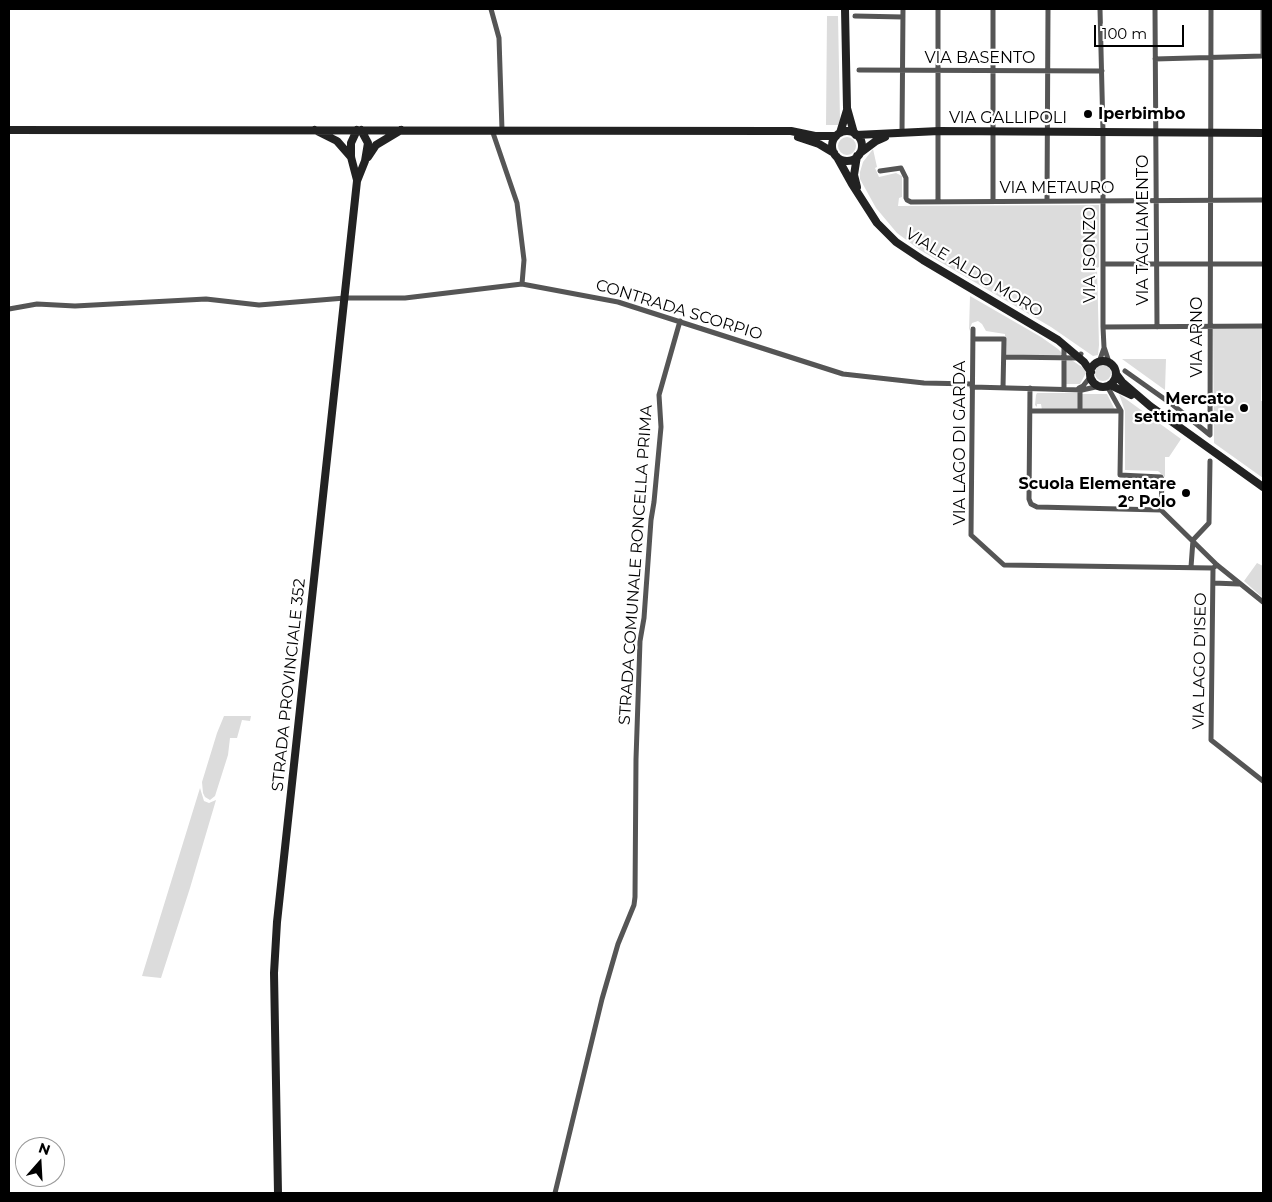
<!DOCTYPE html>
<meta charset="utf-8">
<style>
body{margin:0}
#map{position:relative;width:1272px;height:1202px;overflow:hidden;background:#fff;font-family:Montserrat,sans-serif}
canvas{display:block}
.frame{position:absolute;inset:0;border:10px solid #000;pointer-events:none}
.north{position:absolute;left:15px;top:1137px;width:50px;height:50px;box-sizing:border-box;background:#fff;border:1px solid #999;border-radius:50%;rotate:19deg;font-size:14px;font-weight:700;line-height:20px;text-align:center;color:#000}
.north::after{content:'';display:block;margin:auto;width:18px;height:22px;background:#000;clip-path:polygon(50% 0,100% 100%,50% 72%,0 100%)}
.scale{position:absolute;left:1094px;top:25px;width:90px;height:22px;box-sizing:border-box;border:2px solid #000;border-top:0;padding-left:6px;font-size:15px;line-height:18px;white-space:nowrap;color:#000;-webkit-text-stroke:4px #fff;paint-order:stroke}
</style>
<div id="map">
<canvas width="1272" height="1202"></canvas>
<div class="frame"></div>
<div class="north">N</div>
<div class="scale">100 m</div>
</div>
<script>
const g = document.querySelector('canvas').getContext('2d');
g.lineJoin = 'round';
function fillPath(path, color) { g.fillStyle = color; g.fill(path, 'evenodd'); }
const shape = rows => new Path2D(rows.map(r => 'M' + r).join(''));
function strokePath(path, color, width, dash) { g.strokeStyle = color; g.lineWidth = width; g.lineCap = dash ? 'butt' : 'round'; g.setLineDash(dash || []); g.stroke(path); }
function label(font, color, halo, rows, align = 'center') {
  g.font = font + ' Montserrat,sans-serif'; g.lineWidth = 4.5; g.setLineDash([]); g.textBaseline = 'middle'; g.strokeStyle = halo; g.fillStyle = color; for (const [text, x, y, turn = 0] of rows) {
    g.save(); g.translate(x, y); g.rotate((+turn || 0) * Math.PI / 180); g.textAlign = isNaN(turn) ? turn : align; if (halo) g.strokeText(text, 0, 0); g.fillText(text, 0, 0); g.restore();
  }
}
const green = shape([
 [827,16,838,16,840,120,838,125,826,125],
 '838 146a9 9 0 1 1 18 0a9 9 0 1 1-18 0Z',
 [873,149,877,167,875,168,879,177,896,173,902,176,902,197,899,198,898,206,1099,205,1099,267,1097,268,1099,345,1098,355,1093,356,1051,327,920,250,897,233,876,208,860,179,860,172,863,162],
 [970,296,1041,337,1058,349,1063,354,1062,356,1005,356,1005,334,986,331,982,324,978,321,972,323,969,331],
 [1262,328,1261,401,1263,401,1263,478,1214,443,1213,329],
 [1065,359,1070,359,1085,369,1086,373,1080,384,1065,384],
 [1122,359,1166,359,1165,390],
 '1095 373a8 8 0 1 1 16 0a8 8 0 1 1-16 0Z',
 [1037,393,1078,393,1078,410,1042,410,1041,404,1037,404,1037,407,1035,405,1036,395],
 [1082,394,1107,394,1115,410,1082,410],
 [1119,394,1181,439,1169,457,1165,457,1165,477,1158,471,1125,470,1125,411],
 [1257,563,1263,566,1263,598,1244,581],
 [224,716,251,716,250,721,242,720,237,738,230,738,228,755,215,796,210,800,205,797,203,793,202,782,217,733],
 [200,788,204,801,209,803,216,800,190,888,161,978,142,976]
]);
const street = shape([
 [491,9,499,38,502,130],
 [993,9,993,200],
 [1100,9,1103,132,1103,327,1104,347,1109,362],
 [1155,9,1157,327],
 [855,16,903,17],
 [1155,59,1263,56,1263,9],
 [859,70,1102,71],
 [492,130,517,203,524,260,522,284],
 [902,133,903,9],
 [880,171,901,168,906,178,906,198,907,200,911,202,1263,200],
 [1047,201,1048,9],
 [938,202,938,9],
 [1103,264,1263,264],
 [9,309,37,304,75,306,206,299,259,305,345,298,405,298,522,284,618,302,843,374,924,383,972,384],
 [1103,327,1263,326],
 [973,329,971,535,1004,565,1213,568,1217,565],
 [973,339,1004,339,1003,388],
 [1004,357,1079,358,1081,354],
 [1099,362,1104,348],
 [1125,371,1173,405,1210,435,1211,9],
 [1107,386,1121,411,1120,475,1161,477,1162,480,1161,510],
 [972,387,1082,390,1100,386],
 [1030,388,1029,499,1031,504,1037,507,1161,510],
 [1079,388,1083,386,1091,376],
 [1064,389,1064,344],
 [1030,411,1121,411],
 [1080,411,1080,388],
 [1161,510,1217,565,1263,602],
 [1193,540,1209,523,1210,461],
 [1191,567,1193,540],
 [1213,568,1211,740,1263,781],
 [1213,583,1239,584],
 [555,1193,602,999,618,944,634,905,635,897,636,759,640,641,644,618,651,520,654,502,661,427,659,395,680,321]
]);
const secondary = shape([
 [845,9,847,108,854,133],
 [9,130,774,131,791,131,815,136,836,136],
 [315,130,337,141,351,157],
 [357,130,351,143,351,157,357,180],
 '832 146a15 15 0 1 1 30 0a15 15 0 1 1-30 0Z',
 [840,133,847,110],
 [856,135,939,131,1263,133],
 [798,137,819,144,834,153],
 [860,153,876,141,885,137],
 [368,157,376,145,401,130],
 [837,157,852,184,877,223,896,242,923,260,1058,340,1084,362,1091,372],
 [857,187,854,175,857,156],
 '1090 374a13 13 0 1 1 26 0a13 13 0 1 1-26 0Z',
 [1116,374,1122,382,1150,406,1263,487],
 [1110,385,1131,395],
 [278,1193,274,973,277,922,357,181,365,161,368,143,361,130]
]);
const markers = [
 [1088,114,5,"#000"],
 [1244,408,5,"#000"],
 [1186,493,5,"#000"]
];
const streetNames = [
 ["VIA BASENTO",980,58],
 ["VIA GALLIPOLI",1008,118],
 ["VIA METAURO",1057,188],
 ["VIA TAGLIAMENTO",1143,230,-90],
 ["VIA ISONZO",1090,255,-90],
 ["VIALE ALDO MORO",974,273,31],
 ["CONTRADA SCORPIO",679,310,17],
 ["VIA ARNO",1197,337,-90],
 ["VIA LAGO DI GARDA",960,443,-90],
 ["STRADA COMUNALE RONCELLA PRIMA",636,565,-86],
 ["VIA LAGO D'ISEO",1200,661,-89],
 ["STRADA PROVINCIALE 352",289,685,-84]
];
const poiNames = [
 ["Iperbimbo",1098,114,"left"],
 ["Mercato",1234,399],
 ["settimanale",1234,417],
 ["Scuola Elementare",1176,484],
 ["2° Polo",1176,502]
];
fillPath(green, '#dcdcdc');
strokePath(street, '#555', 5);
strokePath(secondary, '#222', 8);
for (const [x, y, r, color] of markers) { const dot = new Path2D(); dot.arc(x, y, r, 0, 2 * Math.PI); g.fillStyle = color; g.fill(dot); strokePath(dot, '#fff', 2); }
label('16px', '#000', '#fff', streetNames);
label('bold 16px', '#000', '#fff', poiNames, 'right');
</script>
